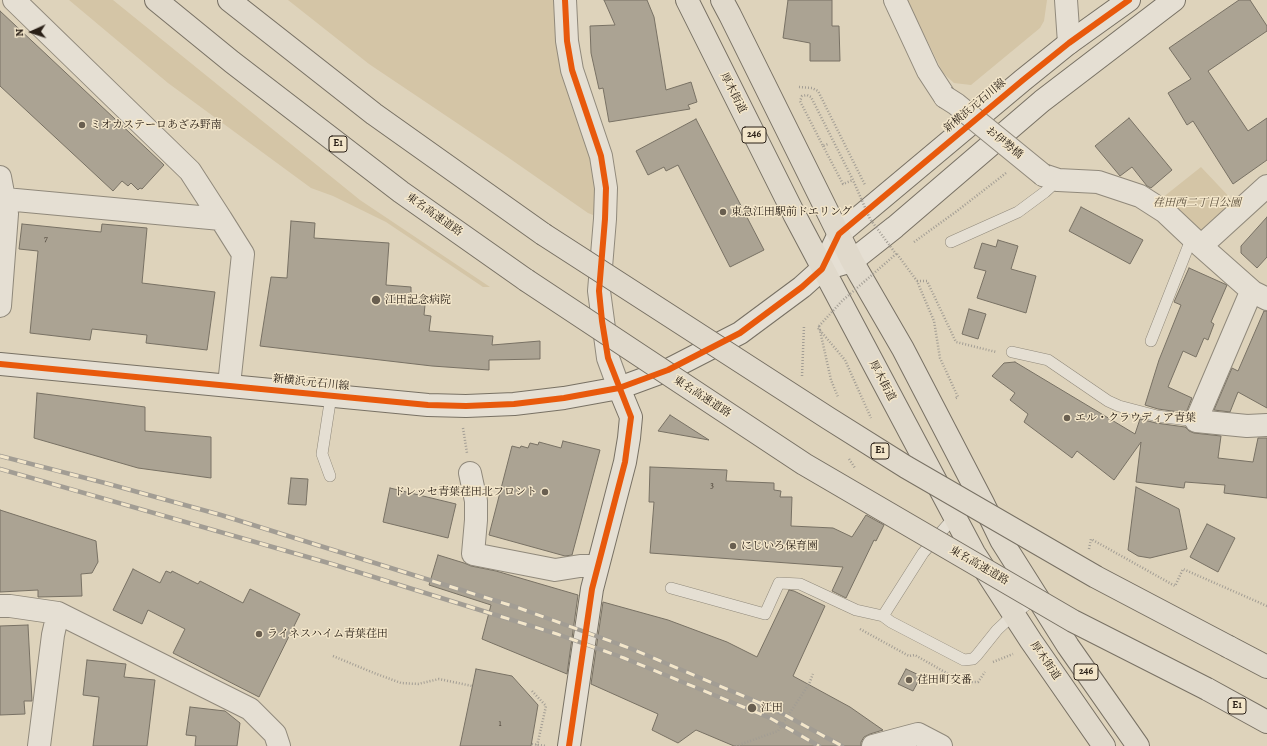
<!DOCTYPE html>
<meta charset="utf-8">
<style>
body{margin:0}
#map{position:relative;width:1267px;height:746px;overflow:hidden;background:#ded3bb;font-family:Alegreya,serif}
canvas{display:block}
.north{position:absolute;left:12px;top:12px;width:40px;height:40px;-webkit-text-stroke:3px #f3e6ca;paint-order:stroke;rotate:267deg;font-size:11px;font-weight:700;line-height:16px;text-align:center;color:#2a2017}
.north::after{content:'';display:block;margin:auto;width:14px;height:18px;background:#2a2017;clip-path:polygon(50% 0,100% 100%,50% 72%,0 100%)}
</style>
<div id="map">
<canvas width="1267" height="746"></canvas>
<div class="north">N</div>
</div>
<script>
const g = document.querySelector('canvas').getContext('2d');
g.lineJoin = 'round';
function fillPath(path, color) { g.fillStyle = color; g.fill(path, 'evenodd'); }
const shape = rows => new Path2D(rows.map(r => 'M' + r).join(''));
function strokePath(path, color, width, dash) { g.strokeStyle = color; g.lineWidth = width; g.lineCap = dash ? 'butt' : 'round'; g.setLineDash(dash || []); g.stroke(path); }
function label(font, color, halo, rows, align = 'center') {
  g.font = font + ' Alegreya,"Noto Serif JP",serif'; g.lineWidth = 3; g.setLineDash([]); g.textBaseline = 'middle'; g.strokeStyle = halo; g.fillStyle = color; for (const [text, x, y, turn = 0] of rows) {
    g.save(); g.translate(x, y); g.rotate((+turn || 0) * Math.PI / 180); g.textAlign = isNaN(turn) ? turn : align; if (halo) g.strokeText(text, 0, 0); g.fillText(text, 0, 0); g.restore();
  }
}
const green = shape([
 [69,0,113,0,360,200,490,287,483,287,386,222,333,196,311,188,168,83],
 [288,0,562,0,594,153,597,212,593,215,588,213,506,156,369,64],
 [907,0,1047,0,1044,21,1040,28,971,85,954,83,943,73],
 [1201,167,1235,203,1196,238,1157,202]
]);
const building = shape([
 [604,0,647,0,654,17,666,90,691,82,697,102,688,105,690,109,609,122,603,88,599,89,591,53,590,26,615,25,604,0],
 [788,0,832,0,832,26,839,26,840,61,810,61,810,43,783,38,788,0],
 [1239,0,1250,0,1267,26,1267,31,1208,71,1248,131,1267,118,1267,160,1233,184,1193,121,1187,125,1168,93,1191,79,1169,48,1239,0],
 [0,11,164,165,142,189,140,188,138,190,131,183,128,186,122,181,113,191,0,86,0,11],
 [1129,118,1172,170,1151,188,1147,186,1132,167,1120,176,1095,146,1129,118],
 [696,119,764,250,730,267,678,165,666,171,664,167,648,175,636,151,696,119],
 [1081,207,1143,240,1130,264,1069,231,1081,207],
 [1267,217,1267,257,1257,268,1241,253,1241,246,1267,217],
 [291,221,315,223,314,238,389,243,386,285,411,287,411,296,418,296,417,304,425,305,424,315,431,316,429,331,493,336,492,345,540,341,540,359,489,360,489,370,432,366,260,346,271,277,287,278,291,221],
 [22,224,101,232,102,224,147,228,142,283,215,292,207,350,146,343,147,335,92,329,90,340,30,333,38,251,19,249,22,224],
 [998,240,1018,246,1011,269,1036,276,1026,313,977,298,986,271,974,268,982,243,996,247,998,240],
 [1189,268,1227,285,1211,322,1214,324,1208,340,1204,338,1196,357,1183,351,1168,387,1192,398,1186,413,1158,409,1145,405,1159,360,1181,305,1174,302,1189,268],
 [969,309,986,314,978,339,962,334,969,309],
 [1264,311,1267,311,1267,408,1238,392,1230,412,1214,410,1232,368,1238,371,1264,311],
 [1015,362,1135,434,1140,419,1156,423,1185,427,1189,431,1194,433,1221,436,1218,458,1253,462,1258,438,1267,438,1267,498,1224,493,1225,485,1185,482,1184,488,1136,482,1141,442,1114,480,1077,451,1072,458,1024,422,1028,414,1010,400,1015,393,992,376,1004,363,1015,362],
 [37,393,145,407,145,431,211,437,211,478,138,468,34,438,37,393],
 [670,415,709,440,658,431,670,415],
 [563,441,600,450,572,555,565,556,489,535,512,446,520,448,521,446,528,448,530,443,538,445,539,442,561,448,563,441],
 [650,467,727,470,726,481,774,483,774,490,781,491,780,497,792,497,791,526,833,528,852,537,866,515,884,525,876,541,874,540,846,598,832,591,843,567,650,553,654,502,649,502,650,467],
 [291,478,308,479,306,505,288,504,291,478],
 [1136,487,1179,509,1187,549,1150,558,1138,556,1128,550,1136,487],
 [390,488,456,504,448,538,383,522,390,488],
 [0,510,96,541,98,562,92,573,81,574,82,596,38,597,38,590,0,592,0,510],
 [1207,524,1235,538,1218,572,1190,557,1207,524],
 [438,555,464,563,471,566,496,571,578,595,567,674,482,639,491,605,429,585,438,555],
 [133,569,160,583,166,571,171,573,172,571,198,584,200,581,243,603,250,589,300,614,259,697,173,653,185,629,148,610,142,624,113,610,133,569],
 [789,590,794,591,825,606,793,676,850,707,883,730,870,734,864,737,861,742,861,746,734,746,696,730,678,743,652,730,658,714,591,684,603,602,668,620,727,642,757,657,789,590],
 [28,625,32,701,24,701,25,714,0,715,0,626,28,625],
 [87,660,126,664,124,677,155,680,147,746,93,746,99,697,83,695,87,660],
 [476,669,512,676,538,705,531,746,460,746,476,669],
 [906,669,921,676,913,691,898,684,906,669],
 [190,707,225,711,240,723,237,746,195,746,196,736,186,735,190,707]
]);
const path = shape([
 [799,87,812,88,818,91,865,185],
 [823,146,843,184,853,180,811,97,807,95,802,96,800,101,823,146,828,144],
 [914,242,957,211,1006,173],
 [897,254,917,281,934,321,940,358,958,397,954,399],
 [917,281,927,281,956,342,996,352],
 [819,326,831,380,838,397],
 [818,328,845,360,871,418],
 [802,376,804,326],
 [463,428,467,453],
 [849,459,855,468],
 [1089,549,1091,539,1175,586,1183,569,1267,606],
 [860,629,909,656,915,655,962,682,978,682,985,672],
 [333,656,374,673,401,683,418,684,439,679,472,686],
 [993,662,1013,654],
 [532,691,546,706,537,746],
 [532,744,546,746],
 [736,746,778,731,809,684,813,674]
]);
const lane = shape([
 [951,242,1018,212,1045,192,1058,180],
 [1151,341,1192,237],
 [1012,352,1048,360,1108,401,1119,406,1157,416,1196,421],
 [330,476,322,454,331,396],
 [671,588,765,614,779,583,800,584,856,610,883,616,891,622,964,660,973,659,977,655,997,630,1014,614,1037,597],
 [883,616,923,553,956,515]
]);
const street = shape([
 [14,0,190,171,221,219],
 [565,0,567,41,572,70,601,156,606,188,605,219,599,291,608,358,619,388],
 [895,0,928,71,945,97],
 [1066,0,1069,43],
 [1043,175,1058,180,1098,182,1140,196,1165,212,1201,246,1253,292,1267,299],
 [0,177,7,214,0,306],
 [5,199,221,219,243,254,229,385],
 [1201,246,1267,186],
 [1253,292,1248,299,1196,421,1247,426,1267,425],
 [470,473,476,501,476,520,473,554,555,570,580,566,597,566],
 [0,606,10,606,58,613,250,709,275,734,279,746],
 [39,746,53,635,58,613],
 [873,746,918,734,941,746]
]);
const secondary = shape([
 [835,266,852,261,895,227,1042,101,1174,0],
 [0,364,428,405,466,406,514,404,564,398,619,388,668,370,740,333,802,287,822,269,839,234,1023,80,1069,43,1129,0],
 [569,746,592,589,625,462,629,438,631,417,619,388]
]);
const highway = shape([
 [156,0,232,62,401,192,526,280],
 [229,0,374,114,543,234],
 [687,0,794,214,974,553,1031,641,1104,746],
 [722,0,730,15,852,261,903,349,983,503,1001,540,1068,646,1138,746],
 [1229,647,1267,667],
 [1207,689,1267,722]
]);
const rail = shape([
 [0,456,105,483,221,515,519,608,632,649,774,709,842,746],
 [0,469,332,564,557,634,624,658,770,718,819,746]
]);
const pathBridge = shape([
 [819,326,842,301,896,254,870,219,853,180]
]);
const streetBridge = shape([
 [945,97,956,104,1043,175]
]);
const highwayBridge = shape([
 [543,234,828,418,906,467,1096,577,1229,647],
 [526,280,804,464,1073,621,1207,689]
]);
const cycleway = shape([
 [565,0,567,41,572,70,601,156,606,188,605,219,599,291,602,321,608,358,631,417,625,462,592,589,569,746],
 [0,364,428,405,466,406,514,404,564,398,619,388,668,370,740,333,802,287,822,269,839,234,1023,80,1069,43,1129,0]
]);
const markers = [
 [82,125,4,"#695f50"],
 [723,212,4,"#695f50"],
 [376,300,5,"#695f50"],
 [1067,418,4,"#695f50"],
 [545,492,4,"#695f50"],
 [733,546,4,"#695f50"],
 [259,634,4,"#695f50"],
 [909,680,4,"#695f50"],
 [752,708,5,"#695f50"]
];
const numberNames = [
 ["7",46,239],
 ["3",712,486],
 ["1",500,724]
];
const shields = [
 [754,135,24],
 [338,144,18],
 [880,451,18],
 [1086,672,24],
 [1237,706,18]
];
const shieldNames = [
 ["246",754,135],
 ["E1",338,144],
 ["E1",880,451],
 ["246",1086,672],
 ["E1",1237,706]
];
const streetNames = [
 ["厚木街道",733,93,63],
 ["新横浜元石川線",975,106,-40],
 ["お伊勢橋",1004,143,39],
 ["東名高速道路",434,215,35],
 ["厚木街道",882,381,62],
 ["新横浜元石川線",311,383,6],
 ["東名高速道路",702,397,33],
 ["東名高速道路",979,566,30],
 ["厚木街道",1045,661,55]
];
const poiNames = [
 ["ミオカステーロあざみ野南",90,125],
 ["東急江田駅前ドエリング",731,212],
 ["江田記念病院",385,300],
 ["エル・クラウディア青葉",1075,418],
 ["ドレッセ青葉荏田北フロント",537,492,"right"],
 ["にじいろ保育園",741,546],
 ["ライネスハイム青葉荏田",267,634],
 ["荏田町交番",917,680],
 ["江田",761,708]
];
const parkNames = [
 ["荏田西二丁目公園",1197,203]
];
fillPath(green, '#d4c5a6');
fillPath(building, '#aba393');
strokePath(building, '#787164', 1);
strokePath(lane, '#90897b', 12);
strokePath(street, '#90897b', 24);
strokePath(secondary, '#787164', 24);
strokePath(highway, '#787164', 24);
strokePath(path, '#a29d94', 2.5, [1, 2]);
strokePath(lane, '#e5dfd3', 11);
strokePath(street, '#e5dfd3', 22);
strokePath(secondary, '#e5dfd3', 22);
strokePath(highway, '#e0d9cb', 22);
strokePath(rail, '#a29d94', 4.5);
strokePath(rail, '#f3e6ca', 3, [9]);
strokePath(streetBridge, '#90897b', 24, []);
strokePath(highwayBridge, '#787164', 24, []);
strokePath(pathBridge, '#a29d94', 2.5, [1, 2]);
strokePath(streetBridge, '#e5dfd3', 22);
strokePath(highwayBridge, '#e0d9cb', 22);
strokePath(cycleway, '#e8590c', 6);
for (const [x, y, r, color] of markers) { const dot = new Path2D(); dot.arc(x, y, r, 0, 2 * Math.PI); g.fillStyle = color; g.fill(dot); strokePath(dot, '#f3e6ca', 1.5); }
label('9px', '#4a4136', null, numberNames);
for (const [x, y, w] of shields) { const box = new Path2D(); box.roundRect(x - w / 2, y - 8, w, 16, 3); g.fillStyle = '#f3e6ca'; g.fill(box); strokePath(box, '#2a2017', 1); }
label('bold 10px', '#2a2017', null, shieldNames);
label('11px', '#2a2017', '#f3e6ca', streetNames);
label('11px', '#2a2017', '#f3e6ca', poiNames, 'left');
label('italic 11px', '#5a4e3c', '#f3e6ca', parkNames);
</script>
